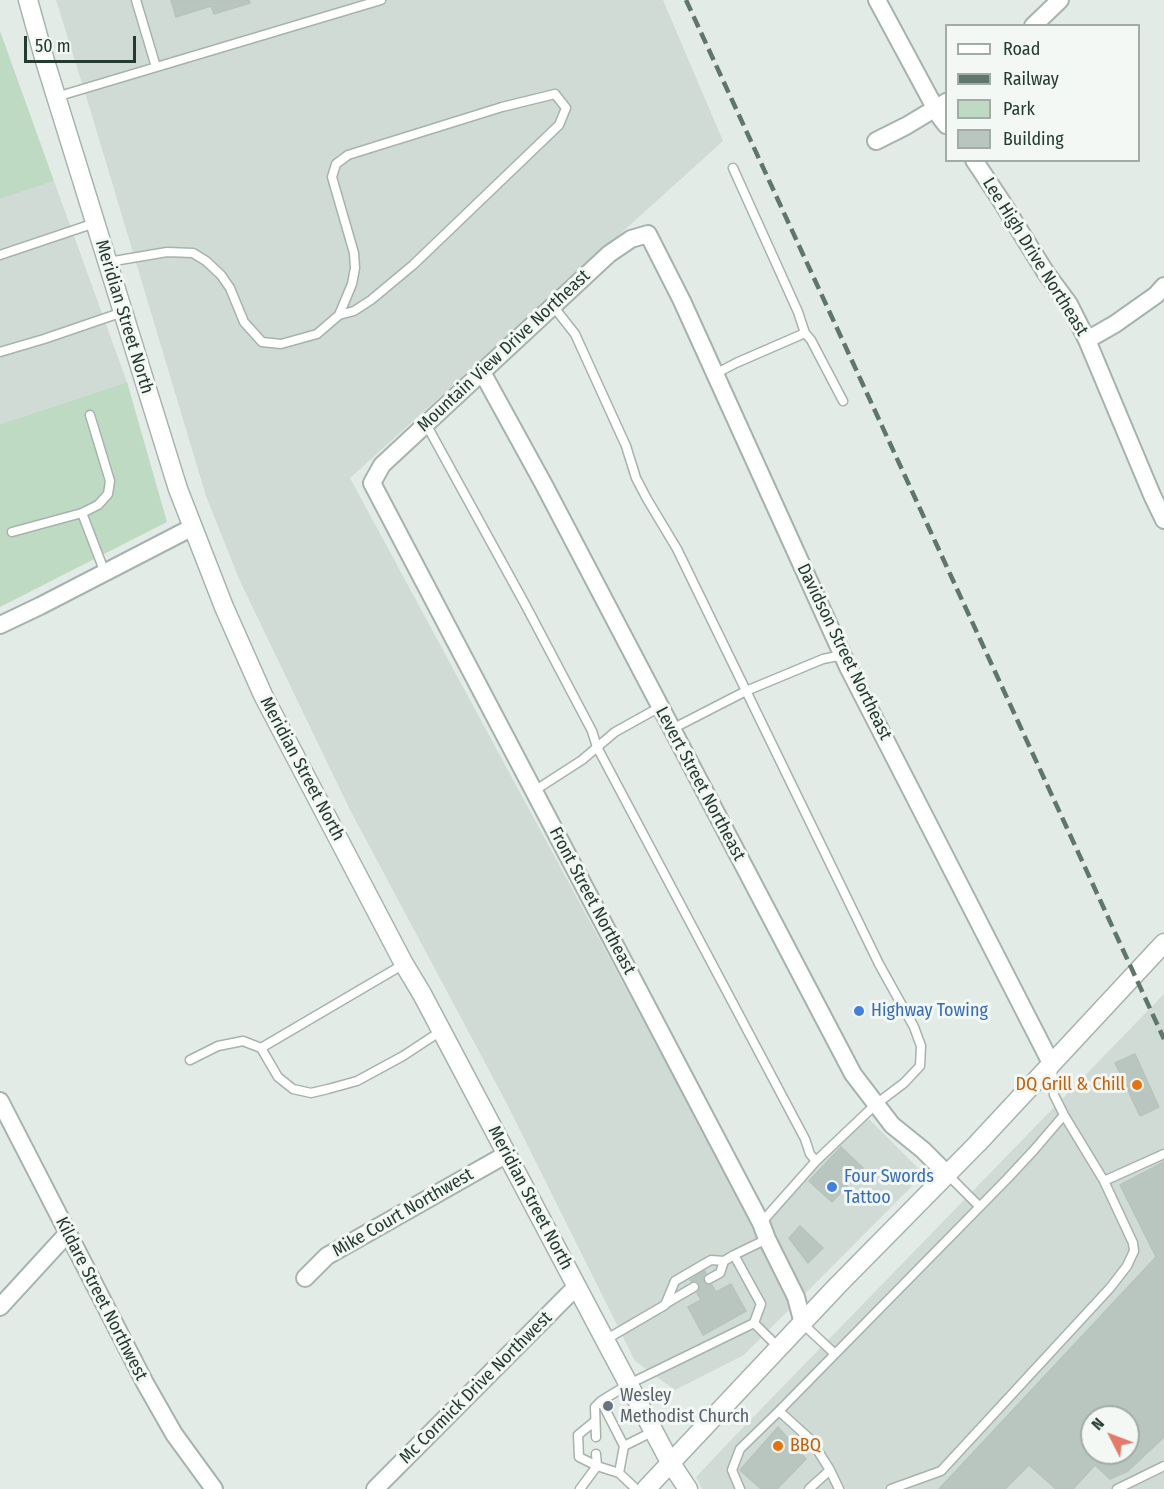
<!DOCTYPE html>
<style>
body{margin:0}
#map{position:relative;width:1164px;height:1489px;overflow:hidden;background:#e3ebe7;font-family:"Fira Sans Condensed",sans-serif}
canvas{display:block}
.legend{position:absolute;left:945px;top:24px;width:195px;height:138px;box-sizing:border-box;background:#f3f8f5;border:2px solid #a1aca7;margin:0;padding:8px 10px;list-style:none;font-size:18px;color:#253b32}
.legend li{display:flex;align-items:center;gap:12px;height:30px}
.legend b{width:30px;border:2px solid #a1aca7}
.north{position:absolute;left:1080px;top:1405px;width:60px;height:60px;box-sizing:border-box;background:#f3f8f5;border:2px solid #a1aca7;border-radius:50%;rotate:312deg;font-size:16px;font-weight:700;line-height:24px;text-align:center;color:#253b32}
.north::after{content:'';display:block;margin:auto;width:21px;height:27px;background:#e37a6a;clip-path:polygon(50% 0,100% 100%,50% 72%,0 100%)}
.scale{position:absolute;left:24px;top:36px;width:112px;height:27px;box-sizing:border-box;border:3px solid #253b32;border-top:0;padding-left:8px;font-size:18px;line-height:21px;white-space:nowrap;color:#253b32;-webkit-text-stroke:4px #f3f8f5;paint-order:stroke}
</style>
<div id="map">
<canvas width="1164" height="1489"></canvas>
<ul class="legend">
<li><b style="height:8px;background:#fff"></b>Road</li>
<li><b style="height:8px;background:#5f766d"></b>Railway</li>
<li><b style="height:16px;background:#bedac3"></b>Park</li>
<li><b style="height:16px;background:#b9c6bf"></b>Building</li>
</ul>
<div class="north">N</div>
<div class="scale">50 m</div>
</div>
<script>
const g = document.querySelector('canvas').getContext('2d');
g.lineJoin = 'round';
function fillPath(path, color) { g.fillStyle = color; g.fill(path, 'evenodd'); }
const shape = rows => new Path2D(rows.map(r => 'M' + r).join(''));
function strokePath(path, color, width, dash) { g.strokeStyle = color; g.lineWidth = width; g.lineCap = dash ? 'butt' : 'round'; g.setLineDash(dash || []); g.stroke(path); }
function label(font, color, halo, rows, align = 'center') {
  g.font = font + ' "Fira Sans Condensed",sans-serif'; g.lineWidth = 6; g.setLineDash([]); g.textBaseline = 'middle'; g.strokeStyle = halo; g.fillStyle = color; for (const [text, x, y, turn = 0] of rows) {
    g.save(); g.translate(x, y); g.rotate((+turn || 0) * Math.PI / 180); g.textAlign = isNaN(turn) ? turn : align; if (halo) g.strokeText(text, 0, 0); g.fillText(text, 0, 0); g.restore();
  }
}
const built = shape([
 [56,0,663,0,723,141,350,478,756,1229,843,1139,869,1119,924,1174,744,1355,675,1390,635,1361,506,1102,349,808,239,579,206,496,90,109],
 [54,181,127,382,0,424,0,199],
 [1164,994,1164,1489,702,1489,696,1477,730,1441],
 [1092,1417,1128,1417,1128,1453,1092,1453]
]);
const green = shape([
 [0,31,54,181,0,199],
 [127,382,167,522,0,607,0,424]
]);
const building = shape([
 [171,0,249,0,250,3,214,14,211,6,176,17,171,0],
 [1135,1054,1159,1107,1140,1116,1115,1063,1135,1054],
 [841,1147,863,1168,832,1202,809,1181,841,1147],
 [1164,1162,1164,1437,1128,1471,1110,1479,1095,1465,1073,1489,1056,1489,1029,1465,1005,1489,939,1489,1156,1257,1120,1185,1164,1162],
 [1092,1417,1128,1417,1128,1453,1092,1453,1092,1417],
 [800,1226,823,1248,808,1263,789,1238,800,1226],
 [705,1271,706,1273,703,1276,703,1282,706,1285,712,1285,716,1292,731,1284,746,1311,703,1335,688,1307,701,1300,697,1293,700,1290,700,1284,697,1281,691,1281,690,1280,705,1271],
 [778,1427,806,1459,777,1489,761,1489,740,1470,778,1427]
]);
const service = shape([
 [136,0,156,67],
 [555,94,566,108,559,125,413,265,371,300,354,311,339,315,352,284,355,268,354,253,332,177,336,164,348,155,502,107,555,94],
 [56,97,381,0],
 [733,168,798,312,805,333,811,340,843,401],
 [0,255,95,223],
 [108,262,167,252,193,253,206,261,221,275,230,288,244,322,262,342,281,344,317,334,339,315],
 [553,306,575,334,626,446,636,478,647,499,677,549,879,964,914,1027,921,1046,920,1066,904,1083,875,1105,816,1161,761,1223],
 [0,352,44,339,123,312],
 [715,374,736,363,805,333],
 [426,424,526,606,592,731,597,747,805,1139,810,1154,816,1161],
 [82,513,98,505,108,494,110,481,90,415],
 [12,532,82,513,105,573],
 [672,729,746,691,823,659,843,655],
 [534,791,582,760,615,732,660,707],
 [261,1048,404,964],
 [190,1060,218,1046,243,1041,261,1048,278,1077,293,1089,311,1093,328,1089,357,1081,403,1056,441,1031],
 [947,1174,979,1206],
 [1104,1181,1164,1154],
 [709,1279,720,1273,724,1261],
 [665,1304,694,1287],
 [754,1323,761,1304,734,1255,767,1239],
 [803,1324,835,1354],
 [605,1340,665,1305,675,1281,711,1260,724,1261,734,1255],
 [779,1411,811,1440,830,1470,839,1489],
 [595,1421,578,1435,579,1457,597,1466,596,1454],
 [596,1437,595,1407,601,1401],
 [624,1446,601,1401,629,1384,754,1323,779,1348],
 [619,1473,624,1446,654,1431],
 [580,1489,597,1466,619,1473,636,1489],
 [740,1489,732,1470,740,1449,779,1411,1007,1179,1034,1150,1064,1115],
 [809,1489,830,1470],
 [891,1489,941,1471,1110,1288,1127,1266,1134,1251,1133,1243,1104,1181,1064,1115,1054,1095,1052,1066],
 [1117,1489,1164,1466]
]);
const minor = shape([
 [877,0,940,117,946,125],
 [1033,26,1060,0],
 [876,141,906,126,946,102],
 [974,160,1000,199,1046,273,1069,304,1087,340,1152,495,1164,520],
 [1087,340,1115,324,1156,295,1164,286],
 [482,372,543,483,853,1074,892,1125,923,1150,947,1174],
 [0,625,40,606,193,527],
 [0,1101,145,1383,174,1434,214,1489],
 [305,1278,327,1256,507,1154],
 [0,1307,67,1234],
 [803,1324,796,1297,767,1239,761,1223,372,483,382,465,609,254,631,239,648,234,682,301,848,667,1051,1063],
 [375,1489,577,1286]
]);
const tertiary = shape([
 [28,0,45,61,178,489,224,607,263,695,404,964,422,994,605,1340,670,1462,688,1489],
 [646,1489,837,1286,977,1144,1164,943]
]);
const rail = shape([
 [686,0,1164,1039]
]);
const markers = [
 [859,1011,6,"#3f7fe0"],
 [1137,1085,6,"#e8710a"],
 [832,1187,6,"#3f7fe0"],
 [608,1406,6,"#6b7280"],
 [778,1446,6,"#e8710a"]
];
const streetNames = [
 ["Lee High Drive Northeast",1035,257,58],
 ["Meridian Street North",124,317,73],
 ["Mountain View Drive Northeast",504,351,-43],
 ["Davidson Street Northeast",844,652,64],
 ["Meridian Street North",302,769,62],
 ["Levert Street Northeast",700,784,62],
 ["Front Street Northeast",592,901,62],
 ["Meridian Street North",530,1198,62],
 ["Mike Court Northwest",403,1213,-30],
 ["Kildare Street Northwest",101,1299,63],
 ["Mc Cormick Drive Northwest",476,1388,-45]
];
const shopNames = [
 ["Highway Towing",871,1011],
 ["Four Swords",844,1177],
 ["Tattoo",844,1198]
];
const foodNames = [
 ["DQ Grill & Chill",1125,1085],
 ["BBQ",790,1446,"left"]
];
const worshipNames = [
 ["Wesley",620,1396],
 ["Methodist Church",620,1417]
];
fillPath(built, '#d1dbd5');
fillPath(green, '#bedac3');
fillPath(building, '#b9c6bf');
strokePath(building, '#b6c4bd', 1.5);
strokePath(service, '#a6b3ad', 11);
strokePath(minor, '#a6b3ad', 20);
strokePath(tertiary, '#a6b3ad', 21);
strokePath(service, '#fff', 8);
strokePath(minor, '#fff', 16);
strokePath(tertiary, '#fff', 18);
strokePath(rail, '#5f766d', 4.5, [12, 6]);
for (const [x, y, r, color] of markers) { const dot = new Path2D(); dot.arc(x, y, r, 0, 2 * Math.PI); g.fillStyle = color; g.fill(dot); strokePath(dot, '#f3f8f5', 2); }
label('18px', '#253b32', '#f3f8f5', streetNames);
label('18px', '#366cbe', '#f3f8f5', shopNames, 'left');
label('18px', '#c56008', '#f3f8f5', foodNames, 'right');
label('18px', '#5b616d', '#f3f8f5', worshipNames, 'left');
</script>
